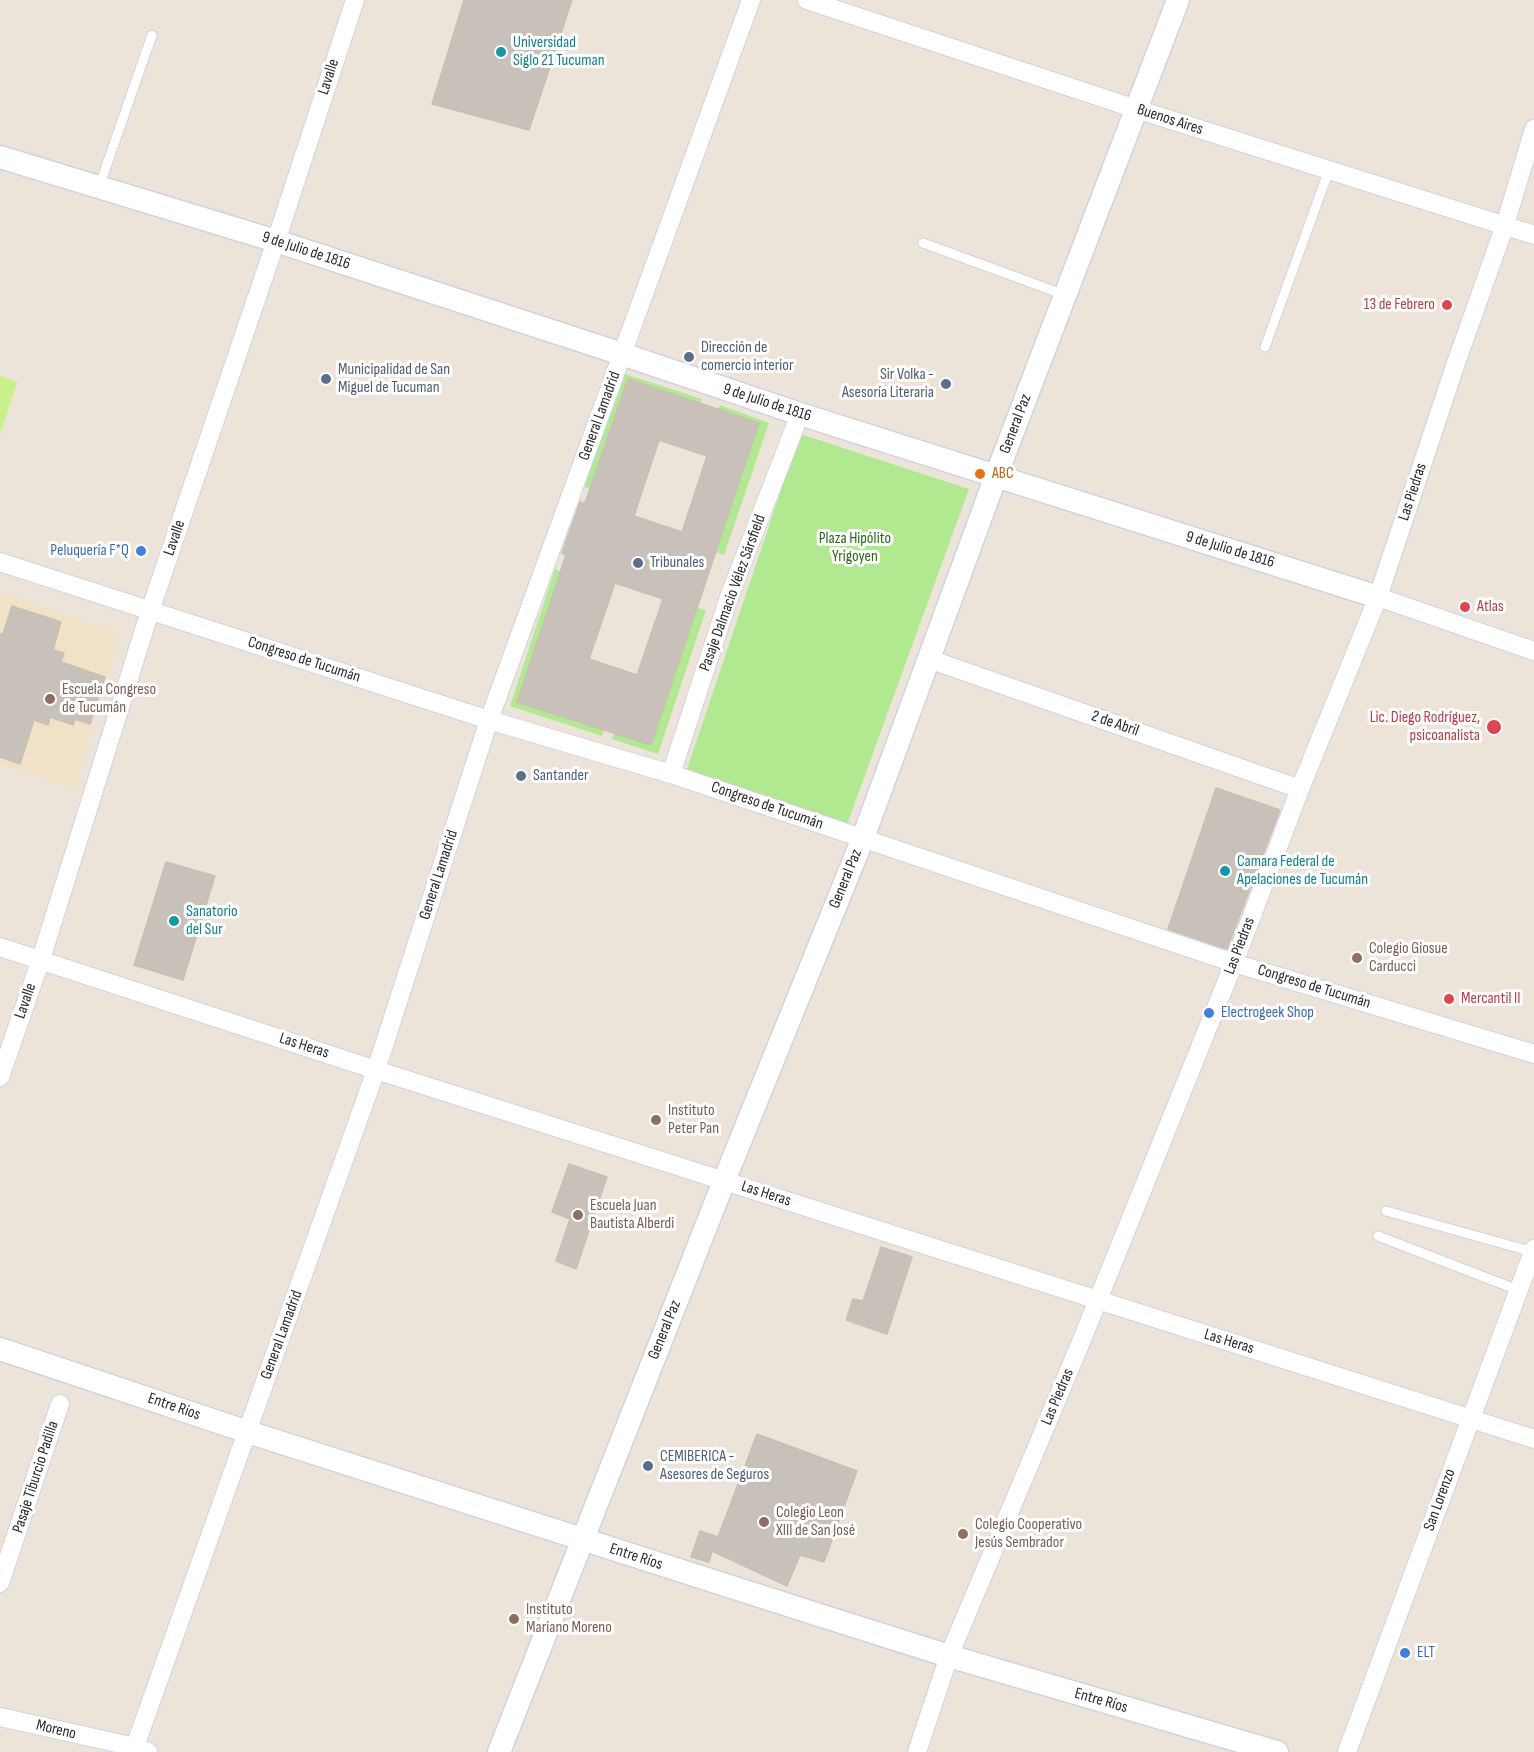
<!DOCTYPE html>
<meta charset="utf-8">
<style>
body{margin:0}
canvas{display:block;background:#ede4d9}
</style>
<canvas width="1534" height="1752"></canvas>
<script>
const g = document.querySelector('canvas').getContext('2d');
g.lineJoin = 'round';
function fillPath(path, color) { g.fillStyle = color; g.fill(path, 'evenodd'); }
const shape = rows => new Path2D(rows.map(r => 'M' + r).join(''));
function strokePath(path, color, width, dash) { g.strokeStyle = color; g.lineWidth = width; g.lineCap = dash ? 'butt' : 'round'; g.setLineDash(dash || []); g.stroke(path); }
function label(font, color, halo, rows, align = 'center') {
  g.font = font + ' "Sofia Sans Condensed",sans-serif'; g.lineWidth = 6; g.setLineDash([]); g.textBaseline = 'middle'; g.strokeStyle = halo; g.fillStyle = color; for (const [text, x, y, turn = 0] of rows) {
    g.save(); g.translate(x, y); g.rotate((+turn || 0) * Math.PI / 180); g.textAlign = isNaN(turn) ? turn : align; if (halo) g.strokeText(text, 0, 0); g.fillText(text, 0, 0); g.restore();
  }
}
const education = shape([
 [0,592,119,633,75,789,0,765]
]);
const green = shape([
 [625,374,702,399,700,403,628,379,590,488,584,487],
 [720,405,769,423,724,555,716,552,759,423,718,409],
 [800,434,969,489,845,830,686,772],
 [555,569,561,572,517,702,604,730,602,736,510,706],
 [697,608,706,610,658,754,612,739,614,733,651,745]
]);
const pitch = shape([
 [0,376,17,382,0,435]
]);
const building = shape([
 [464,0,572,0,529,130,432,104,464,0],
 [628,379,759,423,651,745,517,702,566,555,562,553,580,502,585,503,628,379],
 [659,440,707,456,682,532,634,516,659,440],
 [615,583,663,599,637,675,589,659,615,583],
 [12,606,61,622,53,650,64,653,61,662,105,677,90,724,75,719,73,725,50,717,48,725,34,720,20,764,0,757,0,634,3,634,12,606],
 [1216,788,1280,810,1227,949,1168,929,1216,788],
 [166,862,215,876,183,980,134,965,166,862],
 [569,1164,607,1177,576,1269,556,1261,570,1219,552,1212,569,1164],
 [881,1247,912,1257,887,1334,846,1320,853,1299,863,1301,881,1247],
 [757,1434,857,1471,824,1562,800,1555,787,1586,712,1551,709,1562,691,1557,700,1531,718,1537,757,1434]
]);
const service = shape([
 [99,187,152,35],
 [923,243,1065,295],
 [1265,347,1329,170],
 [1386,1211,1533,1252],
 [1378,1236,1518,1290]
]);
const minor = shape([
 [807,0,1136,109,1534,235],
 [0,562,489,720,671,774,1234,963,1534,1054],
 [1378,597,1534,651],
 [929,659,1300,789],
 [671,774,729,597,800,414],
 [0,947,376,1070,1534,1439],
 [0,1077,41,959,150,611,276,241,355,0],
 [0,1583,60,1404],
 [0,1717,135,1747,148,1752],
 [133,1752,376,1070,489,720,751,0],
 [917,1752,949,1656,1081,1342,1234,963,1300,789,1378,597,1456,363,1505,225,1534,129],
 [1347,1752,1534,1249]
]);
const tertiary = shape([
 [0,157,276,241,622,354,800,414,1378,597],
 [0,1349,248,1432,816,1614,949,1656,1277,1752],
 [499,1752,724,1181,863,838,996,476,1178,0]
]);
const markers = [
 [501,52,6,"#0f9aa8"],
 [1447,305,6,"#e0444e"],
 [689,357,6,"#5c6f8a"],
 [326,379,6,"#5c6f8a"],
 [946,384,6,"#5c6f8a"],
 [980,474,6,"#e8710a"],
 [141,551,6,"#3f7fe0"],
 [638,563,6,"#5c6f8a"],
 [1465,607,6,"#e0444e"],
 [50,699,6,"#8d6e63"],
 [1494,727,8,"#e0444e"],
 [521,776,6,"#5c6f8a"],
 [1225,871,6,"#0f9aa8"],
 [174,921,6,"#0f9aa8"],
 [1357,958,6,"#8d6e63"],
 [1449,999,6,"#e0444e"],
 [1209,1013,6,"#3f7fe0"],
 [656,1120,6,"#8d6e63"],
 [578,1215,6,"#8d6e63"],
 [648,1466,6,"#5c6f8a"],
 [764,1522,6,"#8d6e63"],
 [963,1534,6,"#8d6e63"],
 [514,1619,6,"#8d6e63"],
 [1405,1653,6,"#3f7fe0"]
];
const cultureNames = [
 ["Universidad",513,43],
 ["Siglo 21 Tucuman",513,61],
 ["Camara Federal de",1237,862],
 ["Apelaciones de Tucumán",1237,880],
 ["Sanatorio",186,912],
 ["del Sur",186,930]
];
const streetNames = [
 ["Lavalle",329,77,-72],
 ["Buenos Aires",1170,120,18],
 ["9 de Julio de 1816",306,251,18],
 ["9 de Julio de 1816",767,403,18],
 ["General Lamadrid",600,416,-70],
 ["General Paz",1016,424,-69],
 ["Las Piedras",1413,492,-72],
 ["Lavalle",175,538,-71],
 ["9 de Julio de 1816",1230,550,17],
 ["Pasaje Dalmacio Vélez Sársfield",733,593,-70],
 ["Congreso de Tucumán",304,660,18],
 ["2 de Abril",1115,724,19],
 ["Congreso de Tucumán",767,806,19],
 ["General Lamadrid",439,875,-72],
 ["General Paz",846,879,-68],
 ["Las Piedras",1240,946,-69],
 ["Congreso de Tucumán",1314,987,17],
 ["Lavalle",26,1001,-71],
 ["Las Heras",304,1046,18],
 ["Las Heras",766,1194,18],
 ["General Paz",665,1330,-68],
 ["General Lamadrid",282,1335,-70],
 ["Las Heras",1229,1342,17],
 ["Las Piedras",1058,1397,-67],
 ["Entre Ríos",174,1407,19],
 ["Pasaje Tiburcio Padilla",36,1477,-72],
 ["San Lorenzo",1440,1500,-70],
 ["Entre Ríos",636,1557,18],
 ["Entre Ríos",1101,1701,16],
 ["Moreno",56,1730,13]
];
const healthNames = [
 ["13 de Febrero",1435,305],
 ["Atlas",1477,607,"left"],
 ["Lic. Diego Rodríguez,",1480,718],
 ["psicoanalista",1480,736],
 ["Mercantil II",1461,999,"left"]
];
const serviceNames = [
 ["Dirección de",701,348],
 ["comercio interior",701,366],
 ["Municipalidad de San",338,370],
 ["Miguel de Tucuman",338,388],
 ["Sir Volka -",934,375,"right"],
 ["Asesoría Literaria",934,393,"right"],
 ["Tribunales",650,563],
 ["Santander",533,776],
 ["CEMIBERICA -",660,1457],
 ["Asesores de Seguros",660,1475]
];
const foodNames = [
 ["ABC",992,474]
];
const parkNames = [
 ["Plaza Hipólito",855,539],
 ["Yrigoyen",855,557]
];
const shopNames = [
 ["Peluquería F*Q",129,551,"right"],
 ["Electrogeek Shop",1221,1013],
 ["ELT",1417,1653]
];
const educationNames = [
 ["Escuela Congreso",62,690],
 ["de Tucumán",62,708],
 ["Colegio Giosue",1369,949],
 ["Carducci",1369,967],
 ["Instituto",668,1111],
 ["Peter Pan",668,1129],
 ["Escuela Juan",590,1206],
 ["Bautista Alberdi",590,1224],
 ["Colegio Leon",776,1513],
 ["XIII de San José",776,1531],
 ["Colegio Cooperativo",975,1525],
 ["Jesús Sembrador",975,1543],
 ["Instituto",526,1610],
 ["Mariano Moreno",526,1628]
];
fillPath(education, '#f0e2c6');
fillPath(green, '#b0e990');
fillPath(pitch, '#c8f18a');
fillPath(building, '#c8c1b9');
strokePath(building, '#c8c0b3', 1.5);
strokePath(service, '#ced3e4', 11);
strokePath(minor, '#ced3e4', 20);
strokePath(tertiary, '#ced3e4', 25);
strokePath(service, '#fff', 9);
strokePath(minor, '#fff', 18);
strokePath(tertiary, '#fff', 22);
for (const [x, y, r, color] of markers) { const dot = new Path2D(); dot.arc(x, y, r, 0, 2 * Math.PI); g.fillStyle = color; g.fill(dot); strokePath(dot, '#fff', 2); }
label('16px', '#0d838f', '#fff', cultureNames, 'left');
label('16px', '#292929', '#fff', streetNames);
label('16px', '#be3a42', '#fff', healthNames, 'right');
label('16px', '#4e5e75', '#fff', serviceNames, 'left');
label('16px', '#c56008', '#fff', foodNames, 'left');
label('16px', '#276c13', '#fff', parkNames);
label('16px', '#366cbe', '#fff', shopNames, 'left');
label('16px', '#785e54', '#fff', educationNames, 'left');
</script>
